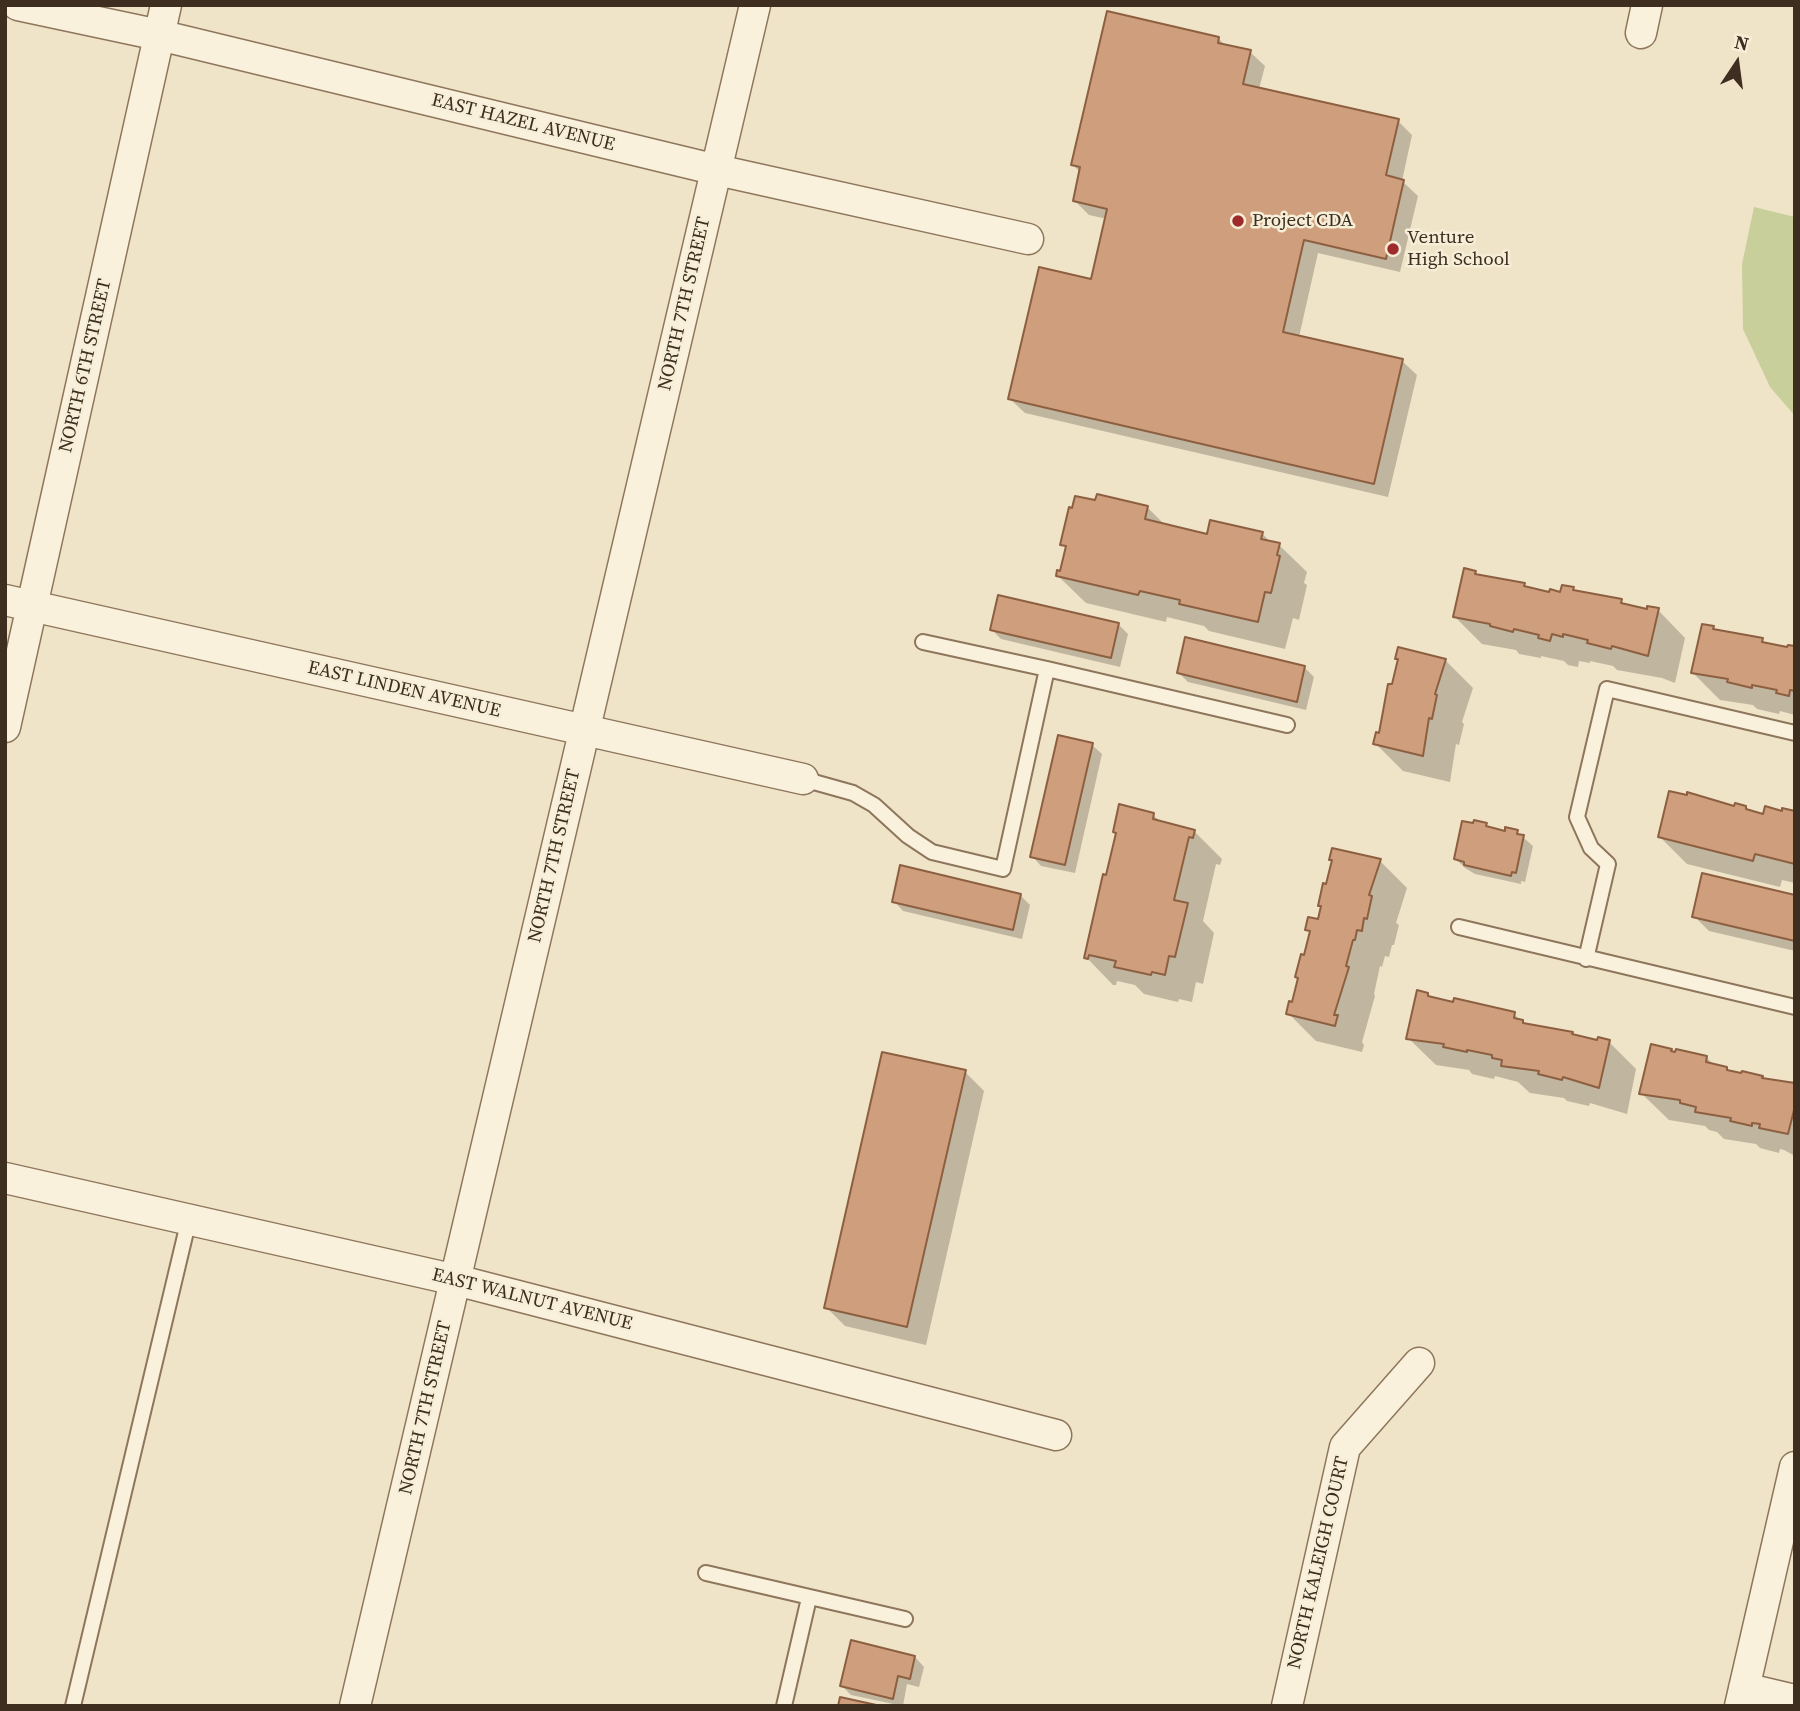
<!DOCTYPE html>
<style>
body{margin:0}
#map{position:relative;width:1800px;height:1711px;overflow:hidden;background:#f0e4c8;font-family:"Source Serif 4",serif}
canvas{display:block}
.frame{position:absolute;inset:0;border:7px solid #3d2e20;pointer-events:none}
.north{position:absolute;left:1702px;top:28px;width:70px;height:70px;-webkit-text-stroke:5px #f7eed8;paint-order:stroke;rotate:13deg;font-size:19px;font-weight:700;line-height:28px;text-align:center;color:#3d2e20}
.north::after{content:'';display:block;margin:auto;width:24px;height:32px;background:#3d2e20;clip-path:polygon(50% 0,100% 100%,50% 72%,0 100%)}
</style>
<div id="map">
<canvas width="1800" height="1711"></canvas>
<div class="frame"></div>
<div class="north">N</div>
</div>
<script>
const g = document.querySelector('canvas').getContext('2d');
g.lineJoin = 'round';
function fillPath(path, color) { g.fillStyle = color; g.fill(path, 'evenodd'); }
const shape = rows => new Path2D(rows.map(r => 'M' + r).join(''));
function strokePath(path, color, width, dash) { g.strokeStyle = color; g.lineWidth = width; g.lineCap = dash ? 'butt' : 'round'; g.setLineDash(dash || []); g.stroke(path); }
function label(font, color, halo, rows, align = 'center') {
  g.font = font + ' "Source Serif 4",serif'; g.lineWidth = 5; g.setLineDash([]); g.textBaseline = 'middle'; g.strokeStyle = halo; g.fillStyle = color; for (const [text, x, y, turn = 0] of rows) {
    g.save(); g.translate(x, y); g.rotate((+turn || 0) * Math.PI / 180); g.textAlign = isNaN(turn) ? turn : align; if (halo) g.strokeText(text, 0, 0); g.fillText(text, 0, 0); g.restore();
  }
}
const green = shape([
 [1754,207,1795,217,1795,416,1770,387,1743,329,1742,264]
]);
const shadow = shape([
 [1219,39,1226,46,1250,52,1265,66,1259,89,1398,121,1412,135,1402,181,1418,196,1400,272,1318,253,1299,337,1402,361,1417,375,1388,497,1025,413,1010,399,1093,281,1107,219,1089,215,1075,201,1081,173,1073,165],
 [1147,507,1166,526,1208,536,1262,533,1271,543,1279,545,1307,572,1304,583,1307,585,1299,620,1293,618,1285,649,1209,631,1204,626,1167,617,1166,622,1086,603,1058,576,1062,573,1067,549,1062,544],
 [1475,572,1479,576,1524,584,1529,589,1550,594,1561,594,1573,589,1576,593,1621,601,1626,606,1648,611,1658,610,1685,638,1675,683,1662,678,1617,670,1613,666,1590,661,1590,663,1579,661,1578,667,1568,665,1564,661,1541,656,1541,658,1519,654,1516,650,1482,644,1455,617],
 [1118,624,1128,634,1120,667,1001,639,992,630],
 [1713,628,1716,632,1762,640,1766,644,1795,648,1795,715,1780,711,1779,714,1757,709,1753,705,1720,700,1692,672],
 [1396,658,1445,660,1473,688,1462,722,1464,724,1459,745,1456,744,1450,782,1403,771,1375,743,1381,735,1393,686,1399,661],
 [1304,667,1314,677,1306,710,1188,682,1179,673],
 [1092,745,1102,754,1075,873,1041,866,1032,856],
 [1735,808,1745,808,1749,812,1764,816,1795,812,1795,883,1782,880,1780,887,1687,864,1660,837],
 [1153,815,1162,823,1194,831,1222,859,1220,865,1216,864,1203,921,1214,933,1203,984,1196,982,1192,1002,1179,999,1178,1002,1144,994,1135,985,1117,981,1116,985,1113,985,1086,957,1108,877],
 [1486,825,1490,829,1506,833,1517,832,1533,846,1525,882,1521,881,1521,884,1475,874,1465,868,1456,859],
 [1331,859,1380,861,1407,888,1396,923,1399,925,1394,945,1392,945,1389,957,1385,956,1382,967,1380,966,1374,994,1375,996,1362,1042,1364,1045,1362,1052,1316,1041,1288,1013,1294,1004,1311,933,1307,929,1319,921,1322,908,1320,905,1333,862],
 [1020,895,1030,905,1022,939,903,911,894,901],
 [1795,897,1795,951,1709,931,1694,916],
 [1428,995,1431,998,1514,1014,1526,1026,1599,1043,1609,1042,1636,1069,1627,1114,1590,1103,1589,1106,1567,1101,1564,1098,1530,1093,1518,1082,1495,1076,1494,1079,1472,1074,1469,1070,1436,1065,1408,1038],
 [1671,1050,1676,1056,1707,1058,1715,1066,1727,1069,1730,1073,1795,1085,1795,1156,1784,1150,1780,1149,1779,1153,1760,1148,1756,1144,1724,1139,1717,1132,1709,1130,1705,1126,1669,1120,1641,1093],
 [965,1072,984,1091,926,1345,845,1326,826,1307],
 [915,1657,924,1667,919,1687,907,1684,903,1706,851,1695,842,1686]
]);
const building = shape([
 [1107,11,1219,37,1218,43,1251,50,1243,84,1399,119,1386,175,1404,180,1386,259,1304,240,1283,332,1403,359,1374,484,1008,399,1039,267,1091,279,1107,209,1073,201,1080,167,1071,165,1107,11],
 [1097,494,1148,506,1145,519,1207,534,1210,520,1263,532,1261,539,1280,543,1277,555,1280,556,1271,593,1265,592,1258,622,1179,604,1180,600,1140,591,1138,595,1056,576,1057,570,1060,571,1066,546,1060,545,1069,507,1072,508,1075,496,1095,500,1097,494],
 [1464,568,1476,571,1475,574,1525,583,1524,586,1549,592,1550,589,1560,592,1562,585,1574,587,1573,590,1622,599,1621,603,1647,609,1647,606,1659,608,1648,656,1612,646,1611,649,1587,643,1588,640,1563,634,1563,637,1552,634,1550,641,1538,638,1539,635,1514,629,1513,632,1490,626,1490,624,1453,617,1464,568],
 [998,595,1119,623,1111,658,990,630,998,595],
 [1702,624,1714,626,1713,629,1763,638,1762,642,1787,647,1788,645,1795,646,1795,691,1790,690,1789,696,1776,693,1777,690,1752,685,1752,688,1727,682,1728,679,1691,673,1702,624],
 [1185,637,1305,666,1297,702,1177,673,1185,637],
 [1398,647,1446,659,1435,694,1437,695,1432,719,1429,718,1423,756,1373,744,1376,732,1379,733,1388,684,1392,684,1398,659,1395,659,1398,647],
 [1058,735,1093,743,1065,865,1030,857,1058,735],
 [1669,791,1687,795,1687,792,1734,806,1735,803,1746,806,1746,809,1763,814,1765,806,1782,811,1782,808,1795,811,1795,864,1755,854,1753,861,1658,837,1669,791],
 [1119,804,1154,813,1153,819,1195,830,1193,838,1189,837,1174,900,1188,903,1175,957,1169,956,1165,975,1152,972,1151,975,1114,967,1116,961,1089,955,1088,959,1084,958,1103,874,1106,875,1116,833,1113,832,1119,804],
 [1474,820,1487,823,1486,826,1505,831,1505,827,1518,830,1517,834,1524,835,1516,873,1512,872,1511,876,1464,865,1464,862,1454,859,1462,821,1473,823,1474,820],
 [1332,848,1381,859,1369,895,1372,896,1367,919,1364,918,1362,931,1357,930,1355,940,1353,940,1346,966,1349,967,1334,1015,1338,1015,1335,1026,1286,1014,1289,1001,1292,1002,1298,978,1295,977,1301,954,1304,955,1310,931,1305,930,1308,917,1318,919,1321,906,1318,906,1323,883,1326,884,1332,860,1329,860,1332,848],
 [900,865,1021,894,1013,930,892,902,900,865],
 [1702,873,1795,895,1795,941,1692,917,1702,873],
 [1417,990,1428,993,1428,996,1453,1002,1454,998,1515,1012,1514,1018,1523,1020,1523,1023,1573,1032,1572,1034,1597,1040,1598,1037,1610,1040,1599,1088,1563,1077,1562,1080,1538,1074,1539,1071,1501,1066,1502,1060,1492,1058,1492,1055,1467,1050,1467,1052,1443,1047,1444,1044,1406,1039,1417,990],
 [1651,1044,1672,1049,1671,1051,1675,1052,1676,1049,1707,1056,1706,1062,1727,1067,1727,1070,1741,1073,1742,1071,1763,1076,1762,1078,1795,1083,1795,1106,1788,1134,1759,1128,1760,1124,1752,1123,1752,1126,1730,1121,1731,1118,1695,1112,1696,1107,1680,1103,1680,1100,1639,1094,1651,1044],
 [882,1052,966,1070,907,1327,824,1308,882,1052],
 [851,1640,915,1656,910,1679,898,1676,893,1699,840,1686,851,1640],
 [840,1697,881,1706,838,1706,840,1697]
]);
const service = shape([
 [1047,669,1287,725],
 [803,779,853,793,874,805,908,836,932,852,1003,869,1047,669,923,642],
 [1459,927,1795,1007],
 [1586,959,1608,864,1591,848,1577,817,1607,689,1795,733],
 [706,1573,905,1619],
 [73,1706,189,1219],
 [784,1706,809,1598]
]);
const minor = shape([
 [18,5,159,35,717,170,1028,239],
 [1641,33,1647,5],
 [5,600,803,779],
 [5,727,166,5],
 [5,1178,456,1280,1056,1435],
 [1744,1688,1795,1700],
 [355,1706,755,5],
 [1287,1706,1345,1447,1419,1363],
 [1740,1706,1795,1467]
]);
const markers = [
 [1238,221,7,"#9e2a2b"],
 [1393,249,7,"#9e2a2b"]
];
const streetNames = [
 ["EAST HAZEL AVENUE",523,123,14],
 ["NORTH 7TH STREET",685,304,-77],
 ["NORTH 6TH STREET",86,366,-77],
 ["EAST LINDEN AVENUE",404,690,13],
 ["NORTH 7TH STREET",555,856,-77],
 ["EAST WALNUT AVENUE",532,1300,14],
 ["NORTH 7TH STREET",426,1408,-77],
 ["NORTH KALEIGH COURT",1319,1563,-77]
];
const poiNames = [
 ["Project CDA",1252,221],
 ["Venture",1407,238],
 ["High School",1407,260]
];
fillPath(green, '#c9cf9b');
fillPath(shadow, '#0003');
fillPath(building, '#cf9f7d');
strokePath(building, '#8d5f41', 2);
strokePath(service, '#8d765c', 18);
strokePath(minor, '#8d765c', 33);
strokePath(service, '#faf1dc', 14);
strokePath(minor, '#faf1dc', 30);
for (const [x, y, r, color] of markers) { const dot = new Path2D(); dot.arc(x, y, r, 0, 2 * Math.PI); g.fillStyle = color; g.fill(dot); strokePath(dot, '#f7eed8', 2.5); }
label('19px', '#3d2e20', '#f7eed8', streetNames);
label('19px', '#3d2e20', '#f7eed8', poiNames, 'left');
</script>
